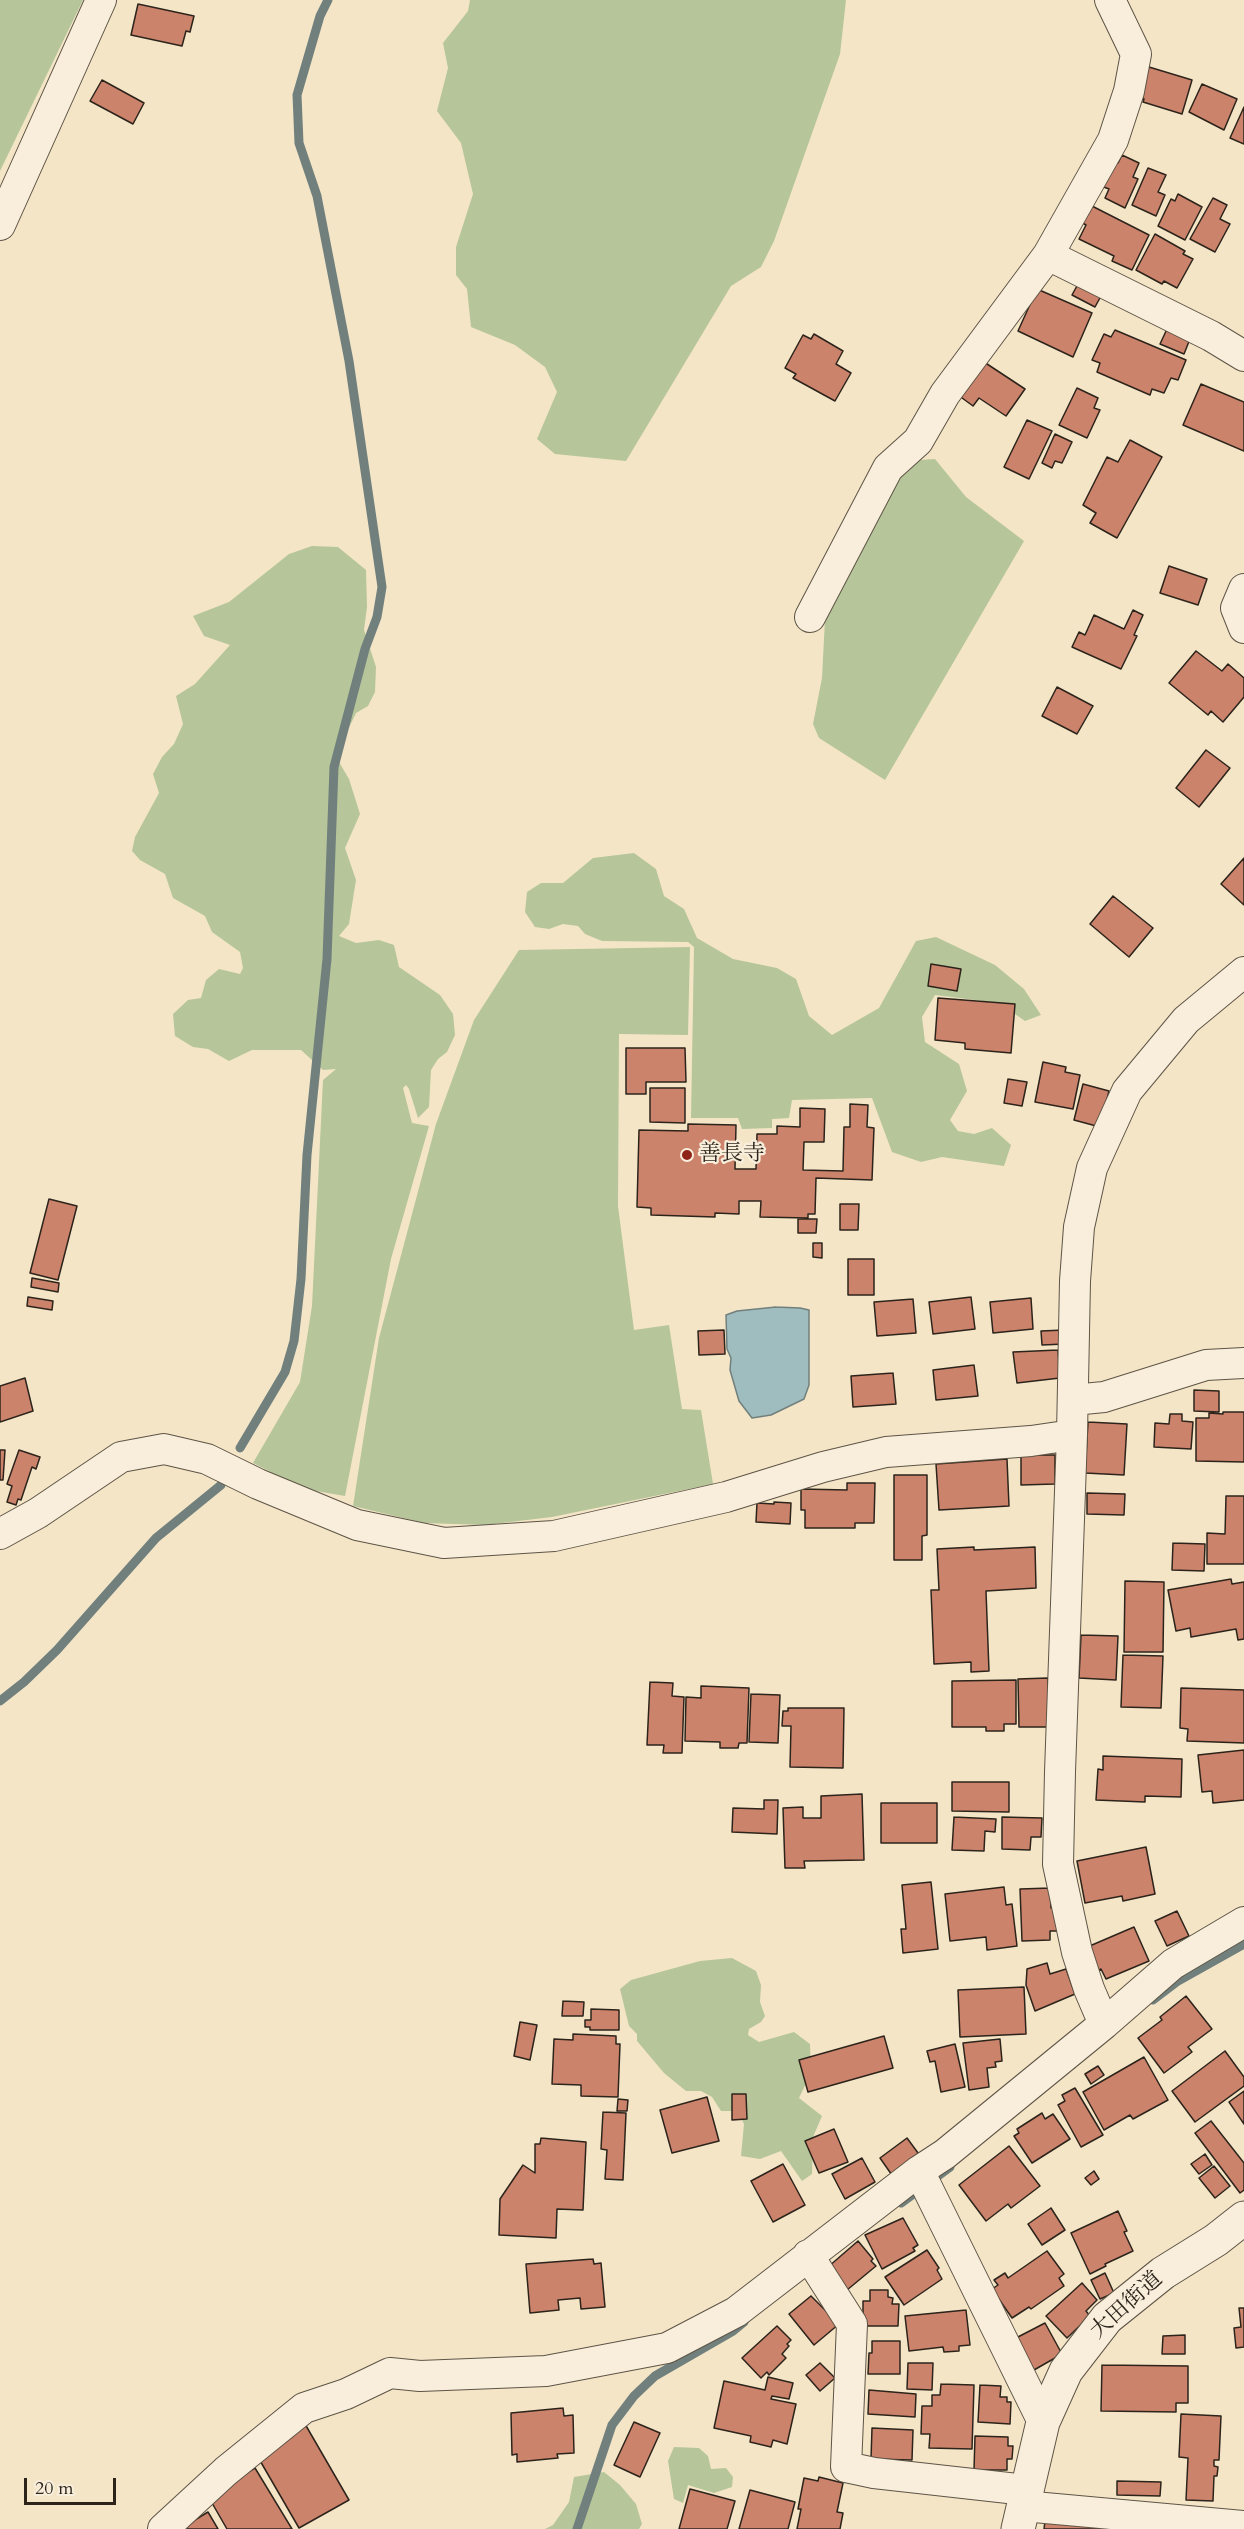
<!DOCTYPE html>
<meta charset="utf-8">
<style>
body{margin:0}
#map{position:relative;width:1244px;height:2529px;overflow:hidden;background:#f4e5c7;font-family:Cardo,serif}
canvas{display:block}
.scale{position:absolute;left:24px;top:2478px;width:92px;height:27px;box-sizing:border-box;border:3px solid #2c241b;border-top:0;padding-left:8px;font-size:18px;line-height:21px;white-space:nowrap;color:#2c241b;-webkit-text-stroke:4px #f8eedb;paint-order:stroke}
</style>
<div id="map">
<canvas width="1244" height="2529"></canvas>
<div class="scale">20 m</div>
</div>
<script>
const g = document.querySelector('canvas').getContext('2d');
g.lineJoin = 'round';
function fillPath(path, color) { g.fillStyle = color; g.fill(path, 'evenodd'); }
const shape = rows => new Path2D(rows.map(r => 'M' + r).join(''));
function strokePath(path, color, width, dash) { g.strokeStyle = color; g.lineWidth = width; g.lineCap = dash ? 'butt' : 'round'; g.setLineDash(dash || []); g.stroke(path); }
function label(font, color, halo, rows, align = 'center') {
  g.font = font + ' Cardo,"Noto Serif JP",serif'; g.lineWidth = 4.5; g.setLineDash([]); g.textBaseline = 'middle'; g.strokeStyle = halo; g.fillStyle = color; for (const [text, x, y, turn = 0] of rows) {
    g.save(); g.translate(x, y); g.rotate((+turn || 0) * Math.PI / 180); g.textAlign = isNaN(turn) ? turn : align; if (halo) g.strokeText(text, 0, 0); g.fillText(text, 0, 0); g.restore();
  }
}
const green = shape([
 [0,0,83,0,0,171],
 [470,0,846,0,840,54,774,241,761,267,731,286,626,461,555,454,537,439,557,392,545,367,515,345,471,327,467,289,456,275,456,247,473,194,461,143,437,111,448,68,443,43,468,11],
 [935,459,966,497,1024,541,885,780,819,738,813,724,822,678,825,619,889,489,919,460],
 [312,546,338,547,366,570,367,607,364,630,376,667,375,692,368,706,356,713,344,738,339,762,349,779,360,814,345,848,356,880,349,924,339,936,356,943,379,940,394,945,399,967,440,995,453,1014,455,1035,447,1052,438,1059,431,1070,429,1107,418,1118,409,1089,406,1085,403,1088,412,1123,429,1126,391,1259,345,1496,304,1489,253,1463,300,1382,312,1306,323,1080,336,1069,323,1070,301,1050,252,1050,229,1061,208,1049,193,1047,175,1036,173,1014,188,1000,201,998,206,980,219,969,240,974,243,968,240,952,212,932,205,916,173,898,165,874,140,860,132,851,135,837,159,793,153,774,162,757,174,744,183,724,176,696,195,684,230,645,204,636,193,616,229,602,289,554],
 [634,853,656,869,664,896,684,909,697,938,733,959,777,968,796,979,809,1016,832,1035,879,1008,916,941,936,937,995,965,1024,989,1041,1015,1025,1021,999,1003,935,995,922,1017,925,1042,959,1064,967,1091,950,1120,958,1131,974,1134,992,1128,1011,1145,1004,1166,942,1157,921,1162,892,1152,872,1098,792,1100,789,1118,772,1119,772,1128,742,1129,738,1118,691,1118,694,947,688,942,602,941,585,934,578,926,563,924,549,929,535,927,525,912,527,892,541,883,563,883,593,858],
 [690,947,688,1035,619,1034,618,1206,634,1330,669,1325,682,1409,701,1410,713,1484,552,1517,485,1525,424,1523,353,1506,379,1338,436,1124,474,1020,519,950],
 [732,1958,756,1971,761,1985,760,2002,765,2016,761,2022,749,2029,748,2035,759,2042,794,2032,810,2044,811,2073,799,2098,822,2116,813,2137,812,2174,802,2181,781,2151,760,2159,741,2156,744,2124,738,2111,721,2111,712,2097,701,2091,686,2091,664,2073,637,2041,637,2034,629,2026,620,1989,631,1980,700,1961],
 [674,2447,699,2448,708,2456,711,2469,726,2468,733,2477,732,2487,714,2493,688,2485,683,2503,674,2499,668,2461],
 [604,2472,620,2485,636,2504,642,2524,639,2529,545,2529,553,2525,569,2502,574,2477]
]);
const water = shape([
 [776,1307,800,1308,809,1310,809,1385,804,1399,771,1415,752,1418,739,1401,730,1370,731,1358,727,1349,726,1315,737,1311,776,1307]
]);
const stream = shape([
 [240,1448,285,1372,294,1341,301,1279,307,1155,327,959,334,767,365,649,377,617,382,587,349,361,317,196,299,143,297,95,320,16,328,0],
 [0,1701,24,1682,57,1650,156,1538,221,1485],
 [1153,2000,1178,1981,1244,1944],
 [901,2203,950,2167],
 [577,2529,612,2425,634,2396,655,2376,733,2331,744,2322]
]);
const building = shape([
 [138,4,194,16,190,32,186,31,182,46,131,35,138,4],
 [1149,67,1192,80,1182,114,1143,102,1144,99,1140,97,1149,67],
 [102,80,144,103,133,124,90,101,102,80],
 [1202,84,1237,99,1224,130,1189,112,1202,84],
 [1244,107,1244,144,1230,138,1244,107],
 [1122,155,1139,163,1133,177,1138,179,1125,208,1105,198,1109,189,1101,186,1112,161,1118,163,1122,155],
 [1148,168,1166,175,1158,192,1165,195,1156,216,1132,205,1148,168],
 [1178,194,1202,207,1185,240,1158,226,1171,199,1175,201,1178,194],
 [1213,198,1227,205,1220,219,1230,224,1215,252,1190,239,1213,198],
 [1090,205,1149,235,1132,270,1112,261,1114,256,1079,239,1086,225,1081,222,1090,205],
 [1155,234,1185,251,1183,254,1193,259,1177,288,1164,281,1162,284,1136,270,1155,234],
 [1078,284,1101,296,1095,307,1072,295,1078,284],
 [1037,289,1092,313,1073,357,1018,331,1037,289],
 [1167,329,1190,339,1184,354,1160,344,1167,329],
 [1115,330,1186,360,1178,380,1171,378,1164,393,1152,389,1150,395,1097,372,1100,363,1092,360,1104,334,1111,337,1115,330],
 [814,334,843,351,836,364,851,373,835,401,793,378,796,374,785,368,803,335,811,339,814,334],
 [981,360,1025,389,1006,416,979,398,973,406,958,395,981,360],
 [1201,384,1244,402,1244,451,1183,425,1201,384],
 [1077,388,1098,398,1094,408,1100,410,1087,438,1059,425,1077,388],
 [1027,420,1052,431,1029,479,1004,467,1027,420],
 [1055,434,1072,442,1062,463,1055,461,1052,468,1042,463,1055,434],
 [1130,440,1162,457,1117,538,1090,523,1096,513,1083,505,1107,457,1118,462,1130,440],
 [1169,566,1207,579,1198,605,1160,593,1169,566],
 [1133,610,1143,615,1134,635,1137,636,1121,669,1072,647,1079,632,1085,635,1094,615,1124,629,1133,610],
 [1196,651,1222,671,1228,664,1244,678,1244,697,1223,722,1211,711,1208,715,1169,683,1196,651],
 [1057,687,1093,706,1077,734,1042,716,1057,687],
 [1206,750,1230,768,1199,807,1176,788,1206,750],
 [1244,858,1244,905,1221,884,1244,858],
 [1113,896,1153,928,1129,957,1090,924,1113,896],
 [931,964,961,969,957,991,928,986,931,964],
 [938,998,1015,1004,1011,1053,965,1049,965,1043,935,1040,938,998],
 [626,1048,685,1048,686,1082,646,1082,646,1094,626,1094,626,1048],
 [1043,1062,1066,1067,1065,1072,1080,1075,1073,1109,1035,1102,1043,1062],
 [1008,1079,1027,1082,1022,1106,1004,1103,1008,1079],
 [1083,1084,1109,1091,1100,1127,1074,1120,1083,1084],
 [650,1088,685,1088,685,1123,650,1122,650,1088],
 [850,1104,868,1105,867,1127,874,1128,872,1180,816,1178,815,1214,808,1214,808,1218,760,1217,761,1201,739,1201,739,1214,715,1213,715,1217,651,1215,651,1208,637,1207,639,1130,688,1131,688,1124,736,1125,735,1169,756,1169,757,1134,777,1134,777,1126,800,1127,800,1108,825,1109,824,1142,804,1142,803,1170,843,1171,844,1127,850,1127,850,1104],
 [49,1199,77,1206,58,1280,30,1273,49,1199],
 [840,1204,859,1204,858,1230,840,1230,840,1204],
 [798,1219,817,1219,816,1233,798,1233,798,1219],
 [813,1243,822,1243,822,1258,813,1257,813,1243],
 [848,1259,874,1259,874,1295,848,1295,848,1259],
 [32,1278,59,1283,58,1292,31,1287,32,1278],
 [28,1297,53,1301,52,1310,27,1306,28,1297],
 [971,1297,975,1329,933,1334,929,1302,971,1297],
 [1031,1298,1033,1329,993,1333,990,1302,1031,1298],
 [913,1299,916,1333,877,1336,874,1302,913,1299],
 [724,1330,725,1354,699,1355,698,1331,724,1330],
 [1064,1330,1065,1344,1042,1345,1041,1331,1064,1330],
 [1058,1350,1060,1378,1017,1383,1013,1352,1058,1350],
 [974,1365,978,1396,936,1400,933,1370,974,1365],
 [893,1373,896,1404,853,1407,851,1376,893,1373],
 [25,1378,33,1411,0,1422,0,1386,25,1378],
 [1194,1390,1219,1391,1219,1412,1194,1411,1194,1390],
 [1223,1412,1244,1412,1244,1462,1196,1461,1196,1418,1209,1418,1209,1413,1223,1414,1223,1412],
 [1170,1414,1182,1414,1182,1421,1193,1422,1191,1449,1154,1447,1155,1423,1169,1424,1170,1414],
 [1088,1422,1127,1424,1124,1475,1085,1473,1088,1422],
 [0,1450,5,1450,3,1480,0,1480,0,1450],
 [19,1450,40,1457,36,1469,32,1467,21,1500,18,1499,16,1505,7,1502,12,1486,7,1484,19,1450],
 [1021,1455,1055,1455,1055,1484,1021,1485,1021,1455],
 [1007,1459,1009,1506,939,1510,936,1464,1007,1459],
 [894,1475,927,1475,927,1535,922,1536,922,1560,894,1560,894,1475],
 [847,1483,875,1483,874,1523,855,1523,855,1528,805,1528,805,1510,801,1510,801,1489,847,1490,847,1483],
 [1087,1493,1125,1494,1124,1515,1087,1514,1087,1493],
 [1226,1496,1244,1496,1244,1564,1207,1564,1207,1533,1225,1534,1226,1496],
 [774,1502,791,1503,790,1524,756,1522,757,1503,774,1504,774,1502],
 [1173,1543,1205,1544,1204,1571,1172,1570,1173,1543],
 [974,1547,974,1550,1035,1547,1036,1588,986,1591,989,1671,971,1672,971,1662,934,1664,931,1590,939,1590,937,1549,974,1547],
 [1231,1579,1232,1584,1244,1582,1244,1639,1238,1640,1236,1629,1191,1637,1190,1628,1176,1631,1168,1590,1231,1579],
 [1125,1581,1164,1582,1163,1652,1124,1652,1125,1581],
 [1081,1635,1118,1636,1116,1680,1079,1678,1081,1635],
 [1123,1655,1163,1656,1161,1708,1121,1707,1123,1655],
 [1048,1678,1048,1727,1019,1727,1018,1679,1048,1678],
 [1016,1680,1016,1724,1004,1724,1004,1731,986,1731,986,1727,952,1727,952,1681,1016,1680],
 [650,1682,673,1683,672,1696,684,1697,682,1753,663,1753,664,1745,647,1745,650,1682],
 [701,1686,749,1688,747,1743,739,1743,738,1748,720,1748,720,1742,685,1741,686,1697,701,1698,701,1686],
 [1181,1688,1244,1690,1244,1743,1187,1741,1188,1729,1180,1728,1181,1688],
 [751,1694,780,1695,778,1743,749,1742,751,1694],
 [788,1708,844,1708,843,1768,790,1767,791,1726,782,1726,783,1711,788,1711,788,1708],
 [1244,1750,1244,1800,1213,1803,1212,1791,1202,1792,1198,1755,1244,1750],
 [1103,1756,1182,1759,1181,1797,1145,1796,1145,1802,1096,1800,1098,1769,1103,1770,1103,1756],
 [952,1782,1009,1782,1009,1812,952,1811,952,1782],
 [862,1794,864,1860,804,1861,805,1868,785,1868,783,1808,803,1807,803,1818,821,1818,821,1796,862,1794],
 [764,1800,778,1800,777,1834,732,1832,733,1808,764,1809,764,1800],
 [881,1803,937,1803,937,1843,881,1843,881,1803],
 [954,1817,996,1819,995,1832,985,1831,984,1851,952,1850,954,1817],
 [1002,1817,1042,1818,1041,1837,1031,1837,1030,1850,1002,1849,1002,1817],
 [1146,1847,1155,1894,1123,1901,1122,1896,1085,1903,1077,1861,1146,1847],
 [931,1882,938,1949,903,1953,901,1929,906,1929,902,1885,931,1882],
 [1004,1887,1006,1905,1012,1904,1017,1946,987,1950,986,1937,950,1941,945,1894,1004,1887],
 [1050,1888,1051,1908,1059,1908,1059,1931,1050,1931,1050,1940,1022,1941,1020,1889,1050,1888],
 [1177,1911,1189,1936,1167,1946,1155,1921,1177,1911],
 [1134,1927,1149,1961,1106,1979,1101,1969,1095,1972,1085,1948,1134,1927],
 [1047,1963,1050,1974,1066,1969,1075,1994,1035,2011,1026,1985,1027,1969,1047,1963],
 [1024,1987,1026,2034,960,2037,958,1990,1024,1987],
 [1186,1996,1212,2029,1188,2047,1192,2052,1164,2073,1138,2038,1162,2020,1160,2017,1186,1996],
 [563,2001,584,2002,583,2016,562,2016,563,2001],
 [591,2009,619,2010,619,2030,590,2030,590,2027,585,2027,585,2020,591,2020,591,2009],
 [520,2022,537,2025,530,2060,514,2056,520,2022],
 [573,2034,616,2036,616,2044,620,2044,618,2097,581,2096,581,2085,552,2084,554,2039,573,2040,573,2034],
 [884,2036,893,2068,808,2092,799,2060,884,2036],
 [1000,2039,1002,2061,995,2062,996,2067,987,2068,989,2087,969,2090,963,2043,1000,2039],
 [955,2044,965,2087,941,2092,935,2061,930,2062,927,2051,955,2044],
 [1225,2051,1244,2077,1244,2086,1195,2122,1172,2091,1225,2051],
 [1144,2057,1168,2100,1133,2119,1130,2115,1104,2130,1083,2092,1144,2057],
 [1098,2066,1104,2075,1091,2084,1085,2074,1098,2066],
 [1075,2088,1103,2135,1081,2147,1058,2105,1065,2101,1062,2095,1075,2088],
 [1244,2091,1244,2124,1229,2102,1244,2091],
 [732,2094,746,2094,747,2119,732,2120,732,2094],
 [707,2097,719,2141,672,2153,660,2110,707,2097],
 [618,2099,628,2100,627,2111,617,2111,618,2099],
 [603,2112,626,2113,623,2180,605,2179,607,2150,601,2149,603,2112],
 [1042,2113,1045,2119,1053,2114,1070,2139,1032,2163,1014,2136,1019,2133,1017,2129,1042,2113],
 [1211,2121,1244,2163,1244,2190,1240,2193,1195,2133,1211,2121],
 [834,2129,848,2162,819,2173,805,2141,834,2129],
 [541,2138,586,2142,583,2210,557,2209,556,2238,499,2235,500,2199,523,2165,535,2173,535,2144,540,2144,541,2138],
 [907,2138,921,2157,894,2178,880,2158,907,2138],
 [1009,2146,1040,2186,1011,2208,1008,2204,986,2221,959,2185,1009,2146],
 [1205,2154,1212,2165,1199,2174,1191,2164,1205,2154],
 [862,2158,875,2182,845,2199,832,2174,862,2158],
 [783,2164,805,2205,773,2222,751,2181,783,2164],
 [1214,2166,1230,2186,1215,2198,1199,2178,1214,2166],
 [1094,2171,1099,2179,1091,2185,1085,2178,1094,2171],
 [1051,2208,1065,2230,1042,2245,1028,2224,1051,2208],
 [1118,2211,1127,2231,1124,2232,1133,2251,1105,2264,1106,2266,1090,2274,1071,2233,1118,2211],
 [903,2218,918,2245,913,2248,915,2251,882,2269,865,2235,903,2218],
 [858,2241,873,2259,871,2261,876,2266,847,2290,828,2267,858,2241],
 [927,2250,939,2268,937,2270,942,2279,904,2305,885,2277,927,2250],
 [1047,2251,1064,2274,1059,2278,1064,2286,1031,2309,1029,2307,1012,2318,992,2289,998,2285,994,2280,1005,2273,1008,2278,1047,2251],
 [593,2259,594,2264,601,2263,605,2307,581,2309,580,2298,558,2300,559,2310,530,2313,526,2264,593,2259],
 [1105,2273,1114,2293,1100,2299,1091,2280,1105,2273],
 [1082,2283,1097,2300,1086,2311,1090,2316,1067,2338,1046,2316,1082,2283],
 [870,2290,888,2290,888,2297,893,2298,892,2304,899,2304,898,2326,863,2326,863,2301,870,2301,870,2290],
 [811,2296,839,2324,814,2345,789,2314,811,2296],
 [1239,2308,1244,2308,1244,2347,1236,2348,1234,2328,1241,2327,1239,2308],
 [966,2310,970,2345,959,2346,959,2351,944,2352,943,2347,909,2351,905,2316,966,2310],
 [1045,2323,1062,2354,1034,2370,1016,2338,1045,2323],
 [777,2326,791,2340,787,2344,789,2346,782,2354,786,2358,769,2375,767,2372,761,2378,742,2358,777,2326],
 [1185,2335,1185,2354,1162,2354,1163,2336,1185,2335],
 [872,2341,900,2341,900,2374,868,2374,869,2353,872,2353,872,2341],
 [820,2363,835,2378,820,2391,806,2375,820,2363],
 [908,2363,933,2363,932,2390,907,2389,908,2363],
 [1102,2365,1188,2366,1188,2403,1176,2403,1176,2412,1101,2411,1102,2365],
 [768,2377,793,2383,789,2399,772,2396,771,2399,796,2404,787,2444,773,2440,771,2447,750,2442,751,2436,714,2428,724,2381,765,2390,768,2377],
 [941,2384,974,2385,972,2449,929,2448,930,2434,921,2434,922,2406,932,2406,932,2395,940,2395,941,2384],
 [980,2385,1001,2386,1000,2397,1007,2397,1007,2402,1011,2402,1010,2424,978,2422,980,2385],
 [869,2390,916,2394,915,2417,868,2414,869,2390],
 [563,2408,564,2416,573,2415,574,2453,557,2454,558,2458,517,2462,517,2454,512,2455,511,2413,563,2408],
 [1181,2414,1221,2416,1219,2460,1214,2460,1214,2466,1218,2467,1217,2476,1214,2476,1213,2501,1186,2500,1188,2458,1179,2457,1181,2414],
 [634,2422,660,2433,640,2477,614,2465,634,2422],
 [305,2424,349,2500,299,2528,255,2452,305,2424],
 [872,2428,913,2430,912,2460,871,2459,872,2428],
 [975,2436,1008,2437,1008,2446,1013,2446,1012,2459,1007,2459,1007,2470,974,2470,975,2436],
 [255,2468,292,2529,227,2529,208,2496,255,2468],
 [819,2477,843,2483,837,2512,843,2513,840,2529,797,2529,801,2509,798,2509,804,2478,818,2481,819,2477],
 [1117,2481,1161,2482,1160,2496,1117,2495,1117,2481],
 [690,2489,735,2501,727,2529,679,2529,690,2489],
 [750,2490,795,2502,788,2529,739,2529,750,2490],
 [208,2512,218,2529,180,2529,208,2512],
 [1045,2521,1114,2529,1044,2529,1045,2521]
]);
const minor = shape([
 [0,225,101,0],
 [1048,255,1211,336,1244,356],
 [1244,589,1236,608,1244,628],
 [810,617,888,468,918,441,945,394,1048,255,1113,140,1129,91,1136,54,1110,0],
 [1073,1400,1104,1397,1206,1365,1244,1363],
 [0,1534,38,1513,121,1457,164,1449,207,1459,258,1484,357,1525,444,1543,554,1536,726,1497,823,1467,886,1452,1031,1441,1072,1435],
 [1104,2024,1089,1989,1077,1952,1058,1864,1060,1772,1072,1435,1075,1281,1079,1227,1092,1168,1127,1091,1186,1020,1244,972],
 [919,2171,1043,2422],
 [808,2255,852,2324,846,2467,874,2473,1026,2490],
 [1023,2506,1244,2526],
 [163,2529,226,2471,304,2408,346,2394,390,2373,420,2376,546,2371,667,2348,736,2312,919,2171,945,2154,1104,2024,1173,1964,1244,1922]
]);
const tertiary = shape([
 [1018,2529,1043,2422,1066,2371,1107,2318,1163,2273,1216,2240,1244,2218]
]);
const markers = [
 [687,1155,6,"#8f2418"]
];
const poiNames = [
 ["善長寺",699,1155]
];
const streetNames = [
 ["大田街道",1127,2306,-42]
];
fillPath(green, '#b6c69a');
fillPath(water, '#9fbdbe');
strokePath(water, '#71807d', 1.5);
strokePath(stream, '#71807d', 9);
fillPath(building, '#cc836c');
strokePath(building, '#2c241b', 1.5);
strokePath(minor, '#5e5446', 32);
strokePath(tertiary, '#5e5446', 35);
strokePath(minor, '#f8eedb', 30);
strokePath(tertiary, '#f8eedb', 33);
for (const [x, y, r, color] of markers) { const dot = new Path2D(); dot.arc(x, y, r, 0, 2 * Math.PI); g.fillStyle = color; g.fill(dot); strokePath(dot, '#f8eedb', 2); }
label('22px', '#2c241b', '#f8eedb', poiNames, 'left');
label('22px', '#2c241b', '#f8eedb', streetNames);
</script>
